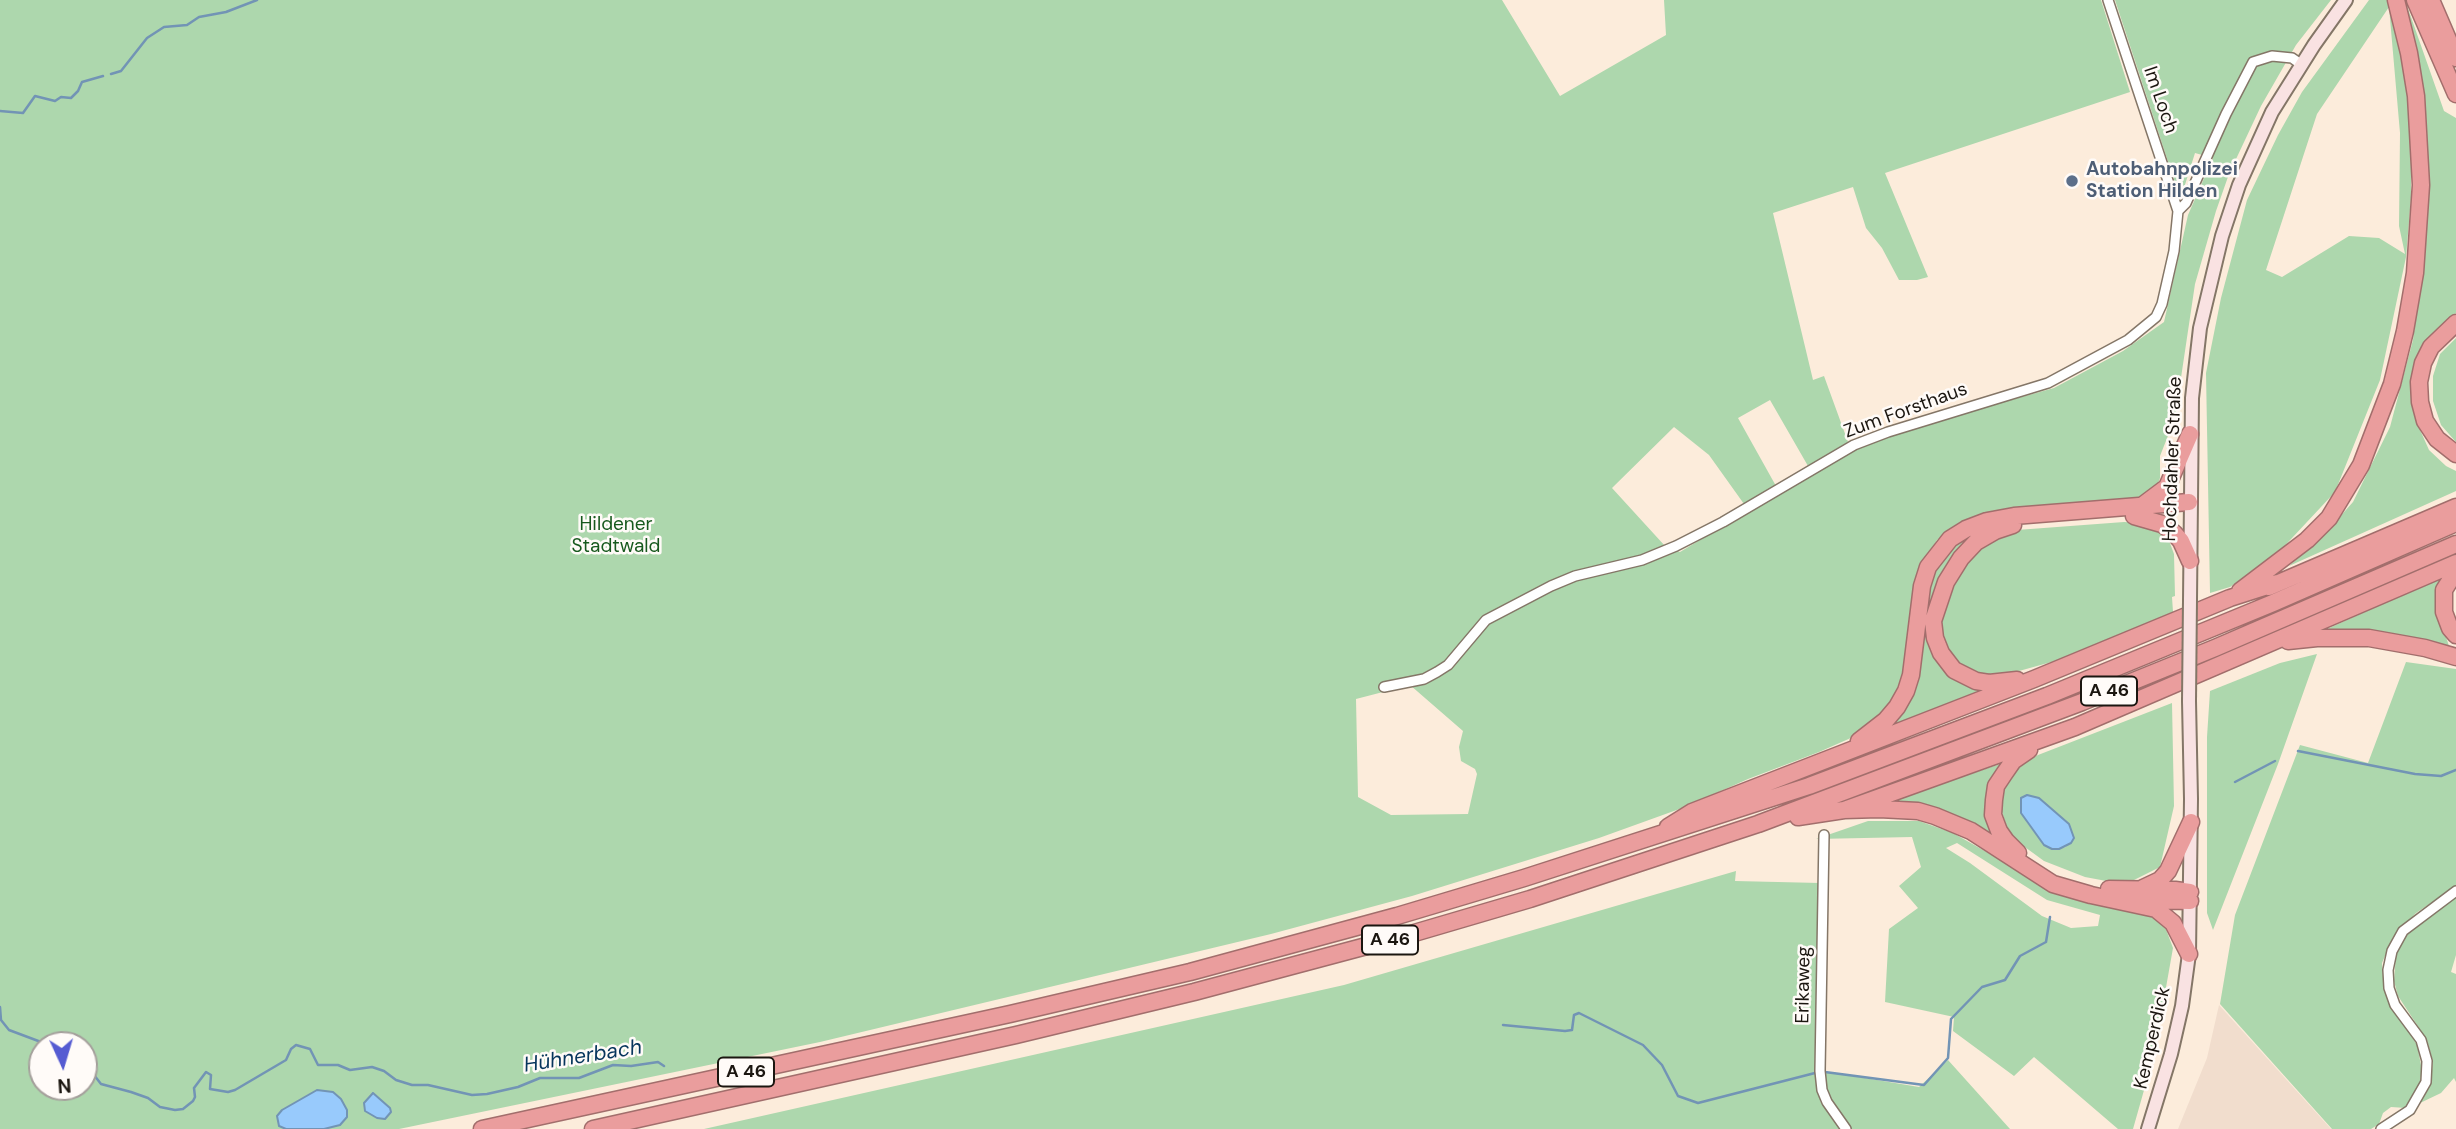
<!DOCTYPE html>
<meta charset="utf-8">
<style>
body{margin:0}
#map{position:relative;width:2456px;height:1129px;overflow:hidden;background:#fcecdb;font-family:"DM Sans",sans-serif}
canvas{display:block}
.north{position:absolute;left:28px;top:1031px;width:70px;height:70px;box-sizing:border-box;background:#fffbf8;border:2px solid #a49f9b;border-radius:50%;rotate:176deg;font-size:19px;font-weight:700;line-height:28px;text-align:center;color:#1b1610}
.north::after{content:'';display:block;margin:auto;width:24px;height:32px;background:#555bd2;clip-path:polygon(50% 0,100% 100%,50% 72%,0 100%)}
</style>
<div id="map">
<canvas width="2456" height="1129"></canvas>
<div class="north">N</div>
</div>
<script>
const g = document.querySelector('canvas').getContext('2d');
g.lineJoin = 'round';
function fillPath(path, color) { g.fillStyle = color; g.fill(path, 'evenodd'); }
const shape = rows => new Path2D(rows.map(r => 'M' + r).join(''));
function strokePath(path, color, width, dash) { g.strokeStyle = color; g.lineWidth = width; g.lineCap = dash ? 'butt' : 'round'; g.setLineDash(dash || []); g.stroke(path); }
function label(font, color, halo, rows, align = 'center') {
  g.font = font + ' "DM Sans",sans-serif'; g.lineWidth = 5; g.setLineDash([]); g.textBaseline = 'middle'; g.strokeStyle = halo; g.fillStyle = color; for (const [text, x, y, turn = 0] of rows) {
    g.save(); g.translate(x, y); g.rotate((+turn || 0) * Math.PI / 180); g.textAlign = isNaN(turn) ? turn : align; if (halo) g.strokeText(text, 0, 0); g.fillText(text, 0, 0); g.restore();
  }
}
const commercial = shape([
 [2219,1005,2331,1129,2178,1129,2207,1058]
]);
const green = shape([
 [0,0,1502,0,1560,96,1666,35,1664,0,2101,0,2130,92,1885,173,1928,277,1917,280,1899,280,1882,248,1866,228,1853,187,1773,213,1813,380,1824,376,1848,442,1808,466,1770,400,1738,418,1776,486,1744,504,1709,455,1674,427,1612,488,1665,546,1680,552,1851,449,1908,429,2054,388,2123,351,2164,322,2188,215,2213,158,2195,153,2183,191,2178,192,2115,0,2331,0,2296,45,2261,106,2229,174,2216,211,2195,284,2175,418,2160,456,2160,478,2157,486,2140,497,2126,500,2004,510,1985,514,1954,526,1937,540,1918,573,1912,601,1906,660,1894,703,1869,730,1819,752,1748,779,1685,807,1599,838,1412,896,1271,934,820,1042,399,1129,0,1129],
 [1410,685,1463,731,1459,747,1461,761,1475,769,1477,774,1468,814,1391,815,1358,797,1356,699],
 [42,1045,84,1045,84,1087,42,1087],
 [2369,0,2388,0,2397,31,2407,89,2411,140,2411,198,2406,257,2380,380,2335,492,2278,553,2230,587,2210,593,2206,373,2221,298,2247,200,2278,135,2302,92],
 [2389,7,2400,133,2399,226,2405,254,2379,238,2349,236,2282,277,2266,270,2317,114],
 [2403,0,2405,0,2444,111,2456,118,2456,313,2422,344,2415,368,2411,398,2417,423,2429,450,2446,466,2456,471,2456,491,2289,566,2322,537,2353,502,2390,427,2413,340,2424,247],
 [2456,332,2456,442,2441,425,2433,401,2433,376,2440,354,2456,338],
 [2124,522,2144,523,2154,527,2168,538,2174,554,2175,596,2172,597,2173,612,2055,661,2001,676,1982,676,1959,664,1951,655,1944,644,1942,632,1942,617,1946,601,1961,570,1980,546,2017,530],
 [1987,525,1961,547,1944,571,1937,656,2001,688,1869,739,1891,720,1927,584,1946,549],
 [2442,577,2436,595,2439,616,2449,646,2378,631,2316,634],
 [2317,654,2278,764,2213,930,2207,913,2207,737,2210,691,2280,663],
 [2406,662,2456,669,2456,886,2416,913,2393,937,2382,963,2384,991,2417,1045,2422,1070,2419,1087,2406,1108,2391,1107,2383,1113,2379,1124,2371,1129,2332,1129,2220,1004,2235,915,2300,745,2368,763],
 [2172,703,2174,806,2160,867,2132,881,2117,883,2085,877,2044,861,2018,842,2008,830,2001,809,2001,797,2011,774,2023,763,2038,755],
 [2038,798,2069,824,2066,847,2052,849,2044,845,2026,821],
 [2006,762,1986,794,1987,817,2000,841,1980,827,1951,815,1882,804],
 [1868,821,1919,821,1953,833,2050,888,2151,916,2164,924,2173,948,2154,1055,2133,1129,2118,1129,2034,1057,2014,1076,1953,1031,1954,1017,1885,1002,1889,929,1918,908,1899,886,1921,867,1912,837,1816,839],
 [1957,843,2047,900,2100,915,2098,926,2071,928,2042,916,1970,863,1946,848],
 [1736,871,1735,881,1820,883,1817,1086,1821,1103,1841,1129,704,1129,1344,985],
 [2456,898,2456,955,2451,972,2456,974,2456,1082,2454,1078,2441,1093,2418,1104,2431,1080,2433,1061,2427,1040,2398,996,2394,981,2396,954,2406,935,2426,916],
 [1948,1060,2010,1129,1850,1129,1829,1101,1824,1087,1823,1071,1919,1087]
]);
const water = shape([
 [2027,795,2039,798,2069,824,2074,838,2071,843,2059,849,2052,849,2044,845,2021,813,2021,798,2027,795],
 [317,1090,333,1092,341,1099,347,1110,347,1117,340,1125,324,1129,286,1129,279,1126,277,1116,282,1110,317,1090],
 [373,1093,390,1108,391,1112,385,1119,377,1118,365,1111,364,1103,373,1093]
]);
const stream = shape([
 [111,74,121,71,147,38,164,27,187,25,199,17,226,12,257,0],
 [0,111,23,113,35,96,55,101,61,97,71,98,78,91,82,82,103,76],
 [2298,751,2415,774,2441,776,2456,770],
 [2235,782,2275,761],
 [0,1007,1,1020,9,1030,49,1045],
 [1503,1025,1565,1031,1572,1030,1574,1015,1579,1013,1643,1045,1662,1065,1678,1096,1698,1103,1815,1073],
 [84,1069,94,1075,101,1084,131,1092,148,1098,160,1107,175,1110,183,1109,193,1101,195,1097,194,1088,206,1072,211,1075,210,1089,228,1092,235,1090,286,1060,291,1049,296,1045,310,1049,318,1065,338,1065,350,1070,372,1067,384,1071,396,1080,412,1085,428,1085,472,1095,487,1094,518,1087,540,1078,579,1078,613,1065,631,1066,658,1062,664,1066],
 [1825,1072,1924,1085,1948,1058,1951,1019,1982,987,2005,980,2020,956,2046,942,2050,917]
]);
const minor = shape([
 [2108,0,2178,211],
 [1384,687,1424,679,1437,672,1448,665,1486,620,1551,586,1575,576,1642,560,1676,546,1723,522,1854,445,1888,432,2048,383,2128,340,2156,317,2162,304,2174,251,2178,211,2186,203,2226,114,2253,62,2272,56,2292,58,2302,65],
 [1824,835,1820,1071,1822,1090,1827,1102,1846,1129],
 [2381,1129,2410,1110,2426,1082,2427,1061,2421,1040,2395,1005,2389,988,2388,970,2392,951,2403,931,2456,891]
]);
const secondary = shape([
 [2190,600,2192,398,2200,328,2222,236,2239,185,2272,112,2314,45,2346,0],
 [2148,1129,2171,1054,2182,1006,2189,954,2191,799,2189,701]
]);
const motorway = shape([
 [2415,0,2456,94],
 [2431,0,2456,58],
 [2456,323,2431,347,2423,363,2419,382,2420,402,2425,421,2437,439,2456,454],
 [2143,505,2167,487,2190,434],
 [2134,516,2162,524,2174,533,2181,541,2190,561],
 [2013,525,1995,531,1976,542,1961,558,1946,582,1933,621,1935,638,1941,653,1954,670,1976,681,1989,683,2017,680],
 [2456,571,2444,590,2444,612,2450,628,2456,635],
 [2269,587,2456,507],
 [2240,591,2307,540,2329,518,2361,465,2392,384,2405,331,2415,273,2421,185,2416,96,2409,53,2396,0],
 [2288,641,2317,638,2369,638,2425,648,2456,657],
 [1859,741,1886,720,1897,707,1906,691,1911,675,1922,586,1928,567,1950,539,1966,529,1987,521,2014,516,2189,502],
 [1844,810,2075,727,2456,563],
 [1798,817,1844,810,1879,809,1918,811,1935,816,1971,831,2053,884,2091,895,2156,909,2173,923,2189,954],
 [1668,827,1692,812,2034,679,2230,598,2277,583],
 [2018,853,2006,841,1999,831,1993,815,1994,800,1996,786,2004,774,2013,761,2029,750],
 [2143,888,2160,880,2168,871,2191,822],
 [2109,889,2175,890,2190,892],
 [2145,900,2190,901],
 [482,1129,1010,1014,1190,972,1397,916,1524,878,1809,786,2047,696,2273,603,2456,523],
 [593,1129,1016,1035,1194,992,1404,936,1530,899,1758,824,2082,702,2215,648,2456,544]
]);
const secondaryBridge = shape([
 [2189,701,2190,600]
]);
const markers = [
 [2072,181,7,"#5c6f8a"]
];
const shields = [
 [2109,691,56],
 [1390,940,56],
 [746,1072,56]
];
const shieldNames = [
 ["A 46",2109,691],
 ["A 46",1390,940],
 ["A 46",746,1072]
];
const streetNames = [
 ["Im Loch",2160,100,71],
 ["Zum Forsthaus",1906,411,-20],
 ["Hochdahler Straße",2173,459,-88],
 ["Erikaweg",1804,985,-89],
 ["Kemperdick",2153,1038,-77]
];
const serviceNames = [
 ["Autobahnpolizei",2086,170],
 ["Station Hilden",2086,192]
];
const parkNames = [
 ["Hildener",616,525],
 ["Stadtwald",616,547]
];
const waterNames = [
 ["Hühnerbach",583,1057,-9]
];
fillPath(commercial, '#f1ddcd');
fillPath(green, '#add7ad');
fillPath(water, '#98cafc');
strokePath(water, '#7294b5', 2);
strokePath(stream, '#7294b5', 2.5);
strokePath(minor, '#847667', 12);
strokePath(secondary, '#847667', 16);
strokePath(motorway, '#a26e6c', 19);
strokePath(minor, '#fff', 9);
strokePath(secondary, '#f9e2e2', 12);
strokePath(motorway, '#ea9d9d', 16);
strokePath(secondaryBridge, '#847667', 16, []);
strokePath(secondaryBridge, '#f9e2e2', 12);
for (const [x, y, r, color] of markers) { const dot = new Path2D(); dot.arc(x, y, r, 0, 2 * Math.PI); g.fillStyle = color; g.fill(dot); strokePath(dot, '#fffbf8', 2.5); }
for (const [x, y, w] of shields) { const box = new Path2D(); box.roundRect(x - w / 2, y - 14.5, w, 29, 5); g.fillStyle = '#fffbf8'; g.fill(box); strokePath(box, '#1b1610', 2); }
label('bold 18px', '#1b1610', null, shieldNames);
label('19px', '#1b1610', '#fffbf8', streetNames);
label('bold 19px', '#4e5e75', '#fffbf8', serviceNames, 'left');
label('19px', '#17591d', '#fffbf8', parkNames);
label('italic 21px', '#06355c', '#fffbf8', waterNames);
</script>
